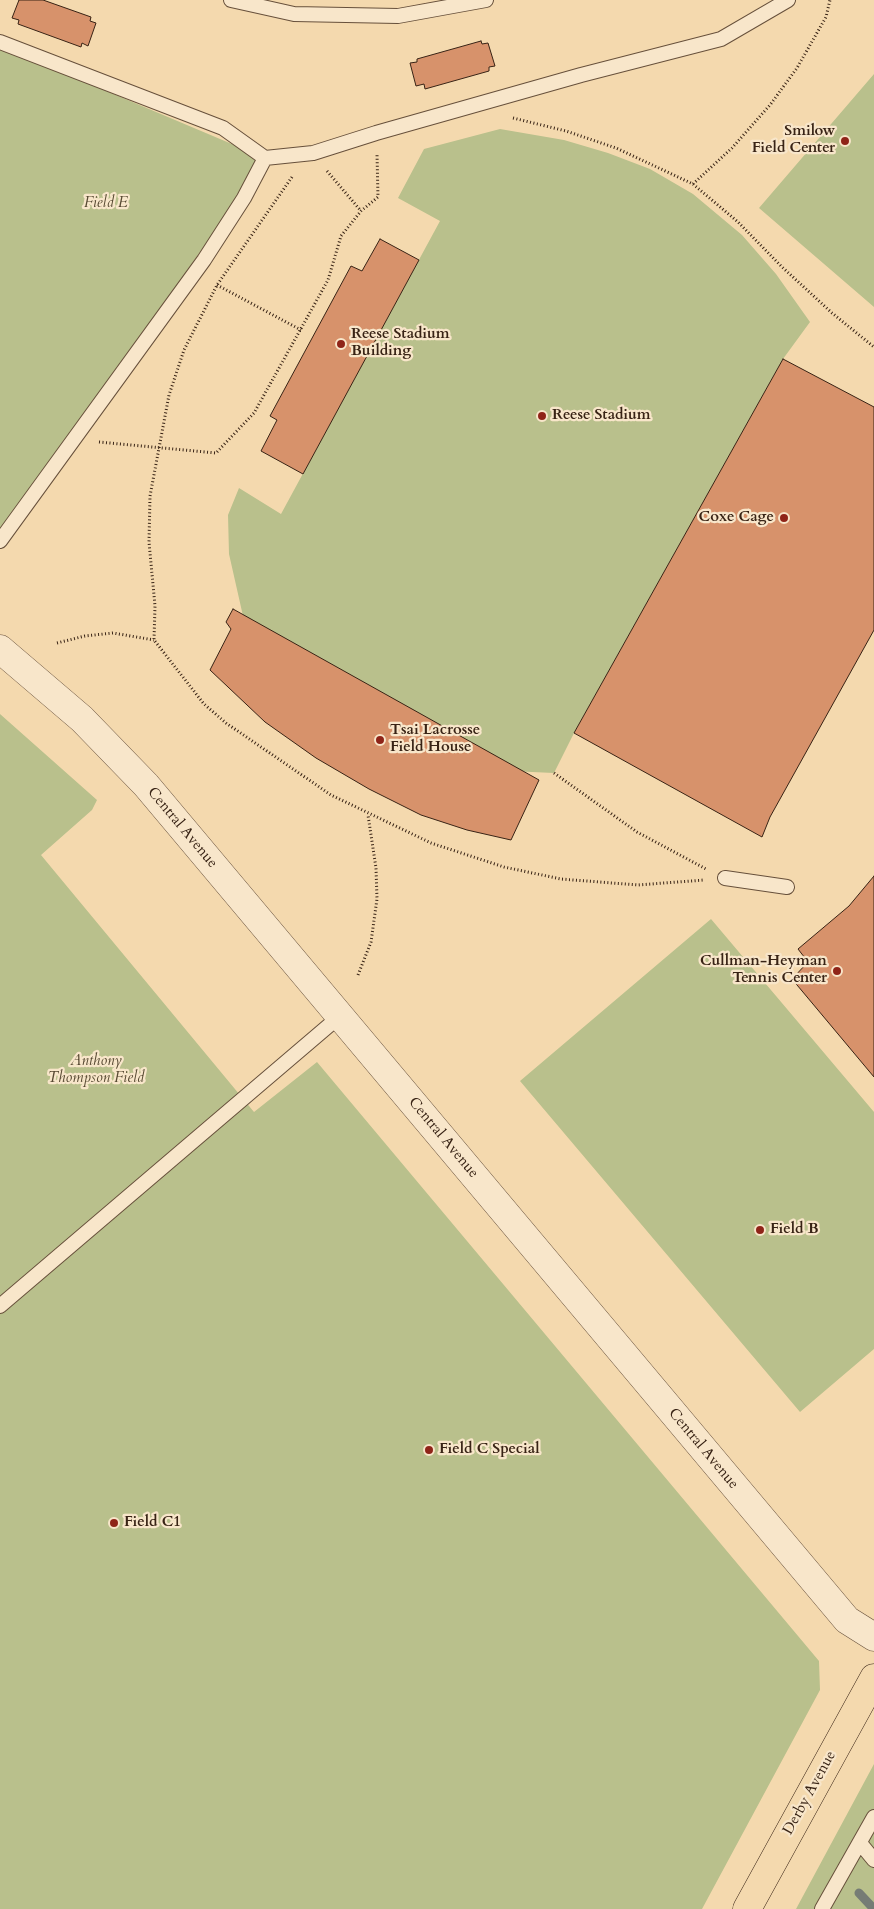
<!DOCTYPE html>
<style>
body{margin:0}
canvas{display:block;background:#f4d9ae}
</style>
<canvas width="874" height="1909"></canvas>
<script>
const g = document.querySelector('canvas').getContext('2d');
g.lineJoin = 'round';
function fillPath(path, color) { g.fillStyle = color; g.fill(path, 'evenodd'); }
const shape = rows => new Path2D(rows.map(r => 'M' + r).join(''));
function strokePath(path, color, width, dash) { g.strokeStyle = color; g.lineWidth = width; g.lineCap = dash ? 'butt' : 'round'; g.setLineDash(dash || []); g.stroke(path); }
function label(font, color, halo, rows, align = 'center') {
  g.font = font + ' Cardo,serif'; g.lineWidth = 4.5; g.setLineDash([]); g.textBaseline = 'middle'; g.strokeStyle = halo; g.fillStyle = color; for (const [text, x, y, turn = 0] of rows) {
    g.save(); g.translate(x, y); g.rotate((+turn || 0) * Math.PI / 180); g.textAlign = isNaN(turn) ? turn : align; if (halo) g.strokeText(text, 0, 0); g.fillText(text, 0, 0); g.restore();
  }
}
const green = shape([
 [0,46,265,158,0,541],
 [874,74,874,307,759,208],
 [500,129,564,140,608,153,650,169,693,194,742,235,776,274,810,322,783,359,574,733,554,773,510,771,243,616,229,554,228,515,239,488,281,514,440,221,398,198,424,149],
 [0,714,97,800,92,810,41,855,254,1112,317,1062,819,1661,820,1690,702,1909,0,1909],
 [711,919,874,1112,874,1349,800,1412,520,1081],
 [874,1764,874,1909,796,1909]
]);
const stream = shape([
 [859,1893,874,1909]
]);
const building = shape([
 [19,0,43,0,91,17,90,21,96,23,88,46,82,43,81,47,18,24,19,20,12,18,19,0],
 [481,41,482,44,488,43,495,66,489,67,489,71,425,89,424,84,416,86,410,63,417,62,417,59,481,41],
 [380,239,419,260,303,474,261,451,277,420,270,416,351,266,362,271,380,239],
 [783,359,874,407,874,630,770,817,762,837,574,733,783,359],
 [233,609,539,780,511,840,467,830,421,815,369,789,316,758,265,722,210,670,231,629,226,622,233,609],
 [874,876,874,1077,792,979,808,962,798,949,849,906,874,876]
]);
const path = shape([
 [513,118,566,131,616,148,693,184,738,222,781,266,832,313,874,347],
 [327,171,361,211],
 [292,177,217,285,184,350,169,395,150,496,149,542,155,606,154,640,204,704,226,723,331,795,431,843,504,867,561,879,638,885,704,880],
 [693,184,732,148,770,105,797,68,826,17,830,0],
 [217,285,301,330],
 [99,442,216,453,254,413,328,280,341,236,361,211,378,197,377,154],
 [57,643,85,636,113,633,154,640],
 [554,773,637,832,706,869],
 [358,975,371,942,377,899,376,868,368,815]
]);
const service = shape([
 [231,0,294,14,398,16,486,0],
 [0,42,223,128,265,158,313,153,376,133,581,75,721,39,788,0],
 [0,541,204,260,244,198,265,158],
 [725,878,787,887],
 [0,1306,340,1016],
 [860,1843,874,1860],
 [822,1909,874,1817]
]);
const minor = shape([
 [0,649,82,719,146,785,847,1620,874,1637]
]);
const trunk = shape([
 [747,1909,874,1678]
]);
const markers = [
 [845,141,5,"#8f2418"],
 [341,344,5,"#8f2418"],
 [542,416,5,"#8f2418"],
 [784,518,5,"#8f2418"],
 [380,740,5,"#8f2418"],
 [837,971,5,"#8f2418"],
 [760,1230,5,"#8f2418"],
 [429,1450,5,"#8f2418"],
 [114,1523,5,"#8f2418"]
];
const poiNames = [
 ["Smilow",835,132,"right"],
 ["Field Center",835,149,"right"],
 ["Reese Stadium",351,335],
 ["Building",351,352],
 ["Reese Stadium",552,416],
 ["Coxe Cage",774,518,"right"],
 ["Tsai Lacrosse",390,731],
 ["Field House",390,748],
 ["Cullman-Heyman",827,962,"right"],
 ["Tennis Center",827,979,"right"],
 ["Field B",770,1230],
 ["Field C Special",439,1450],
 ["Field C1",124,1523]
];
const parkNames = [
 ["Field E",106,204],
 ["Anthony",96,1062],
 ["Thompson Field",96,1079]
];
const streetNames = [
 ["Central Avenue",182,828,50],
 ["Central Avenue",443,1138,50],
 ["Central Avenue",703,1449,50],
 ["Derby Avenue",810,1793,-61]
];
fillPath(green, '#b9c08c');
strokePath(stream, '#767c75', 9);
fillPath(building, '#d7926b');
strokePath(building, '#382315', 1);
strokePath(service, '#67503b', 16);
strokePath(minor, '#67503b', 29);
strokePath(trunk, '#382315', 29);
strokePath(path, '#382315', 3, [1, 2.5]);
strokePath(service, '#f8e6ca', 14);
strokePath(minor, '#f8e6ca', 28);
strokePath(trunk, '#f4d9ae', 28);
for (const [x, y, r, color] of markers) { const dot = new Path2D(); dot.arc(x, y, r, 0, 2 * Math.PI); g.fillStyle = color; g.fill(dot); strokePath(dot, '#f8e6ca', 2); }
label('bold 15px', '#382315', '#f8e6ca', poiNames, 'left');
label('italic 15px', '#584a33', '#f8e6ca', parkNames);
label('15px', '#382315', '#f8e6ca', streetNames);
</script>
